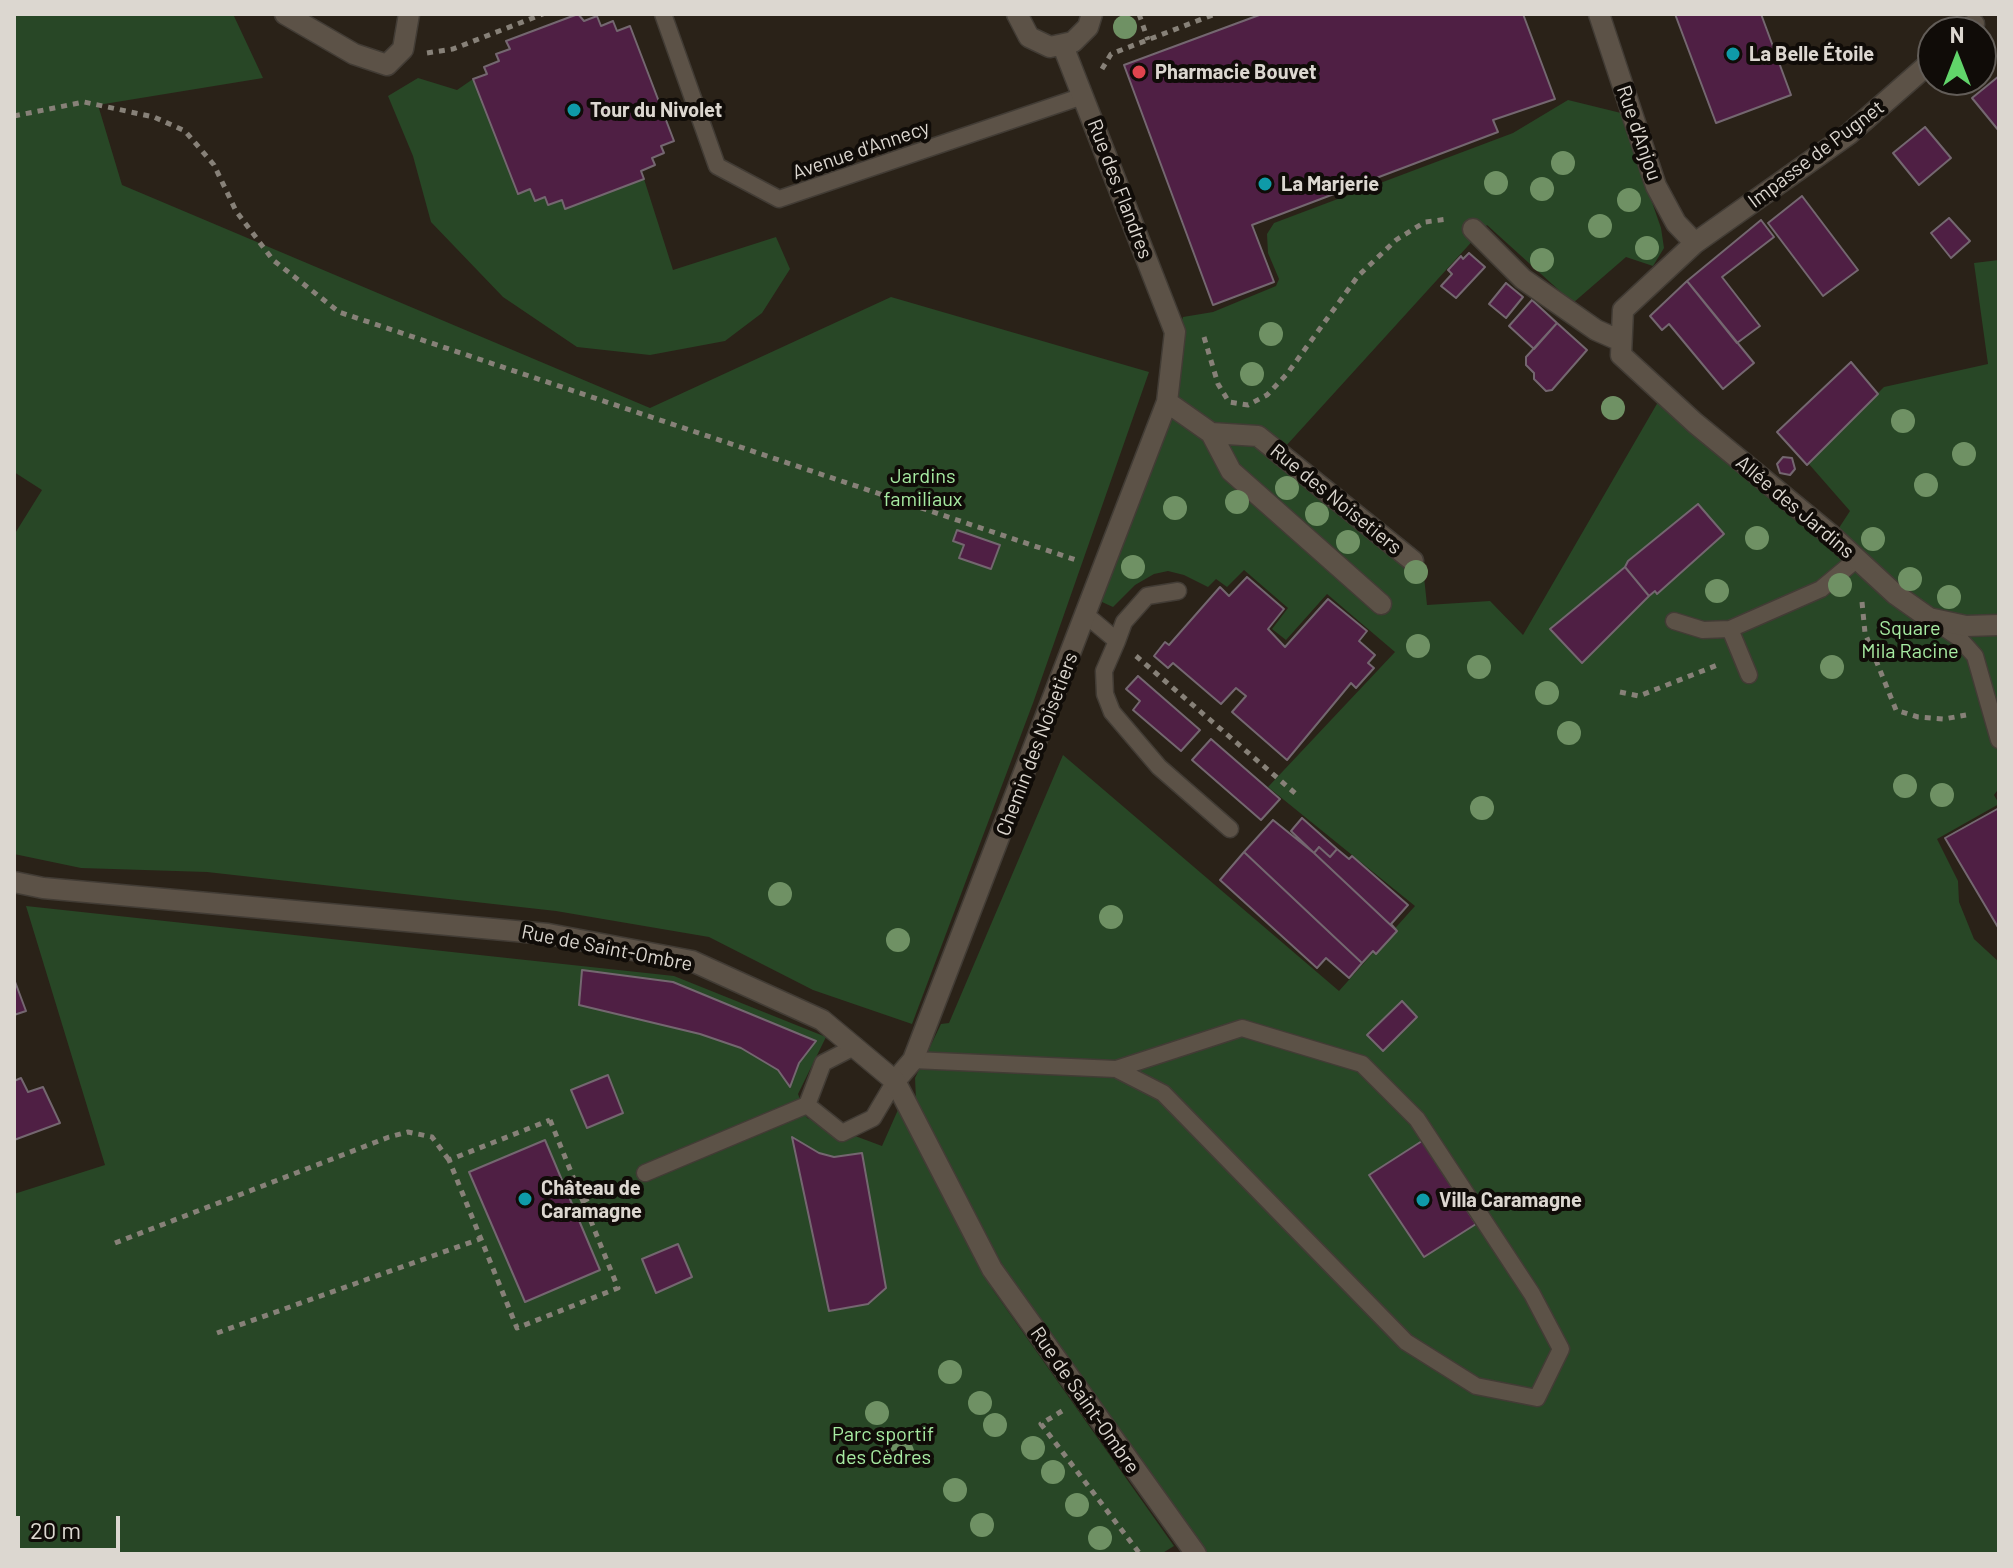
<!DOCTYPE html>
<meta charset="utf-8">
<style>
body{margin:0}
#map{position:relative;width:2013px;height:1568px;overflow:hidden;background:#2a2218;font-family:Barlow,sans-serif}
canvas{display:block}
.frame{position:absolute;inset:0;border:16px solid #dcd7d0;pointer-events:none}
.north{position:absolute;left:1917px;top:16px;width:80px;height:80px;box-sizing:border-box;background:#100c08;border:2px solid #625d58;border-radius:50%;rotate:0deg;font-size:22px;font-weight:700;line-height:32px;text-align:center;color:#dcd7d0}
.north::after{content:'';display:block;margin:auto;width:28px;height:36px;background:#61d46a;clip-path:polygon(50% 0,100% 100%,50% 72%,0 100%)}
.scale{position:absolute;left:16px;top:1516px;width:104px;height:36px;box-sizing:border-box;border:4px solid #dcd7d0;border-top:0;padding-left:10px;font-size:24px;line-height:28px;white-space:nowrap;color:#dcd7d0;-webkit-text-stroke:6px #100c08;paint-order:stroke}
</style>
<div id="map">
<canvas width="2013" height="1568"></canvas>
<div class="frame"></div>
<div class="north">N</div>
<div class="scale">20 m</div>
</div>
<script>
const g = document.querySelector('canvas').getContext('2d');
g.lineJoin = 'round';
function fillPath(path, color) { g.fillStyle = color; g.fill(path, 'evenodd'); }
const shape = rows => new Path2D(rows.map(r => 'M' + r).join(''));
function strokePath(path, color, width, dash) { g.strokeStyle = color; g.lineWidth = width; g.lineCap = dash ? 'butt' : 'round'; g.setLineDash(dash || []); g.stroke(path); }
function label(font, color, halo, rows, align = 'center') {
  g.font = font + ' Barlow,sans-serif'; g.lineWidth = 8; g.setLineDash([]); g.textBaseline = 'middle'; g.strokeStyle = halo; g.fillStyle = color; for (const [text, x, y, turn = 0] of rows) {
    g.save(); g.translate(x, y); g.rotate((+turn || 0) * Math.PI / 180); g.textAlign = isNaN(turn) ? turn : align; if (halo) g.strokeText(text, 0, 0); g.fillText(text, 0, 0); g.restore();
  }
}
const green = shape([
 [14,14,233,14,263,78,98,105,122,185,650,408,891,297,1149,372,1033,703,912,1024,813,990,709,937,556,911,207,872,81,868,14,854,14,535,42,490,14,472],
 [418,78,457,90,473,79,518,194,530,189,535,201,545,197,549,205,562,200,565,209,644,179,673,270,776,237,790,269,762,313,725,341,650,355,577,347,503,297,431,222,413,156,388,96],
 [1568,100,1621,113,1661,228,1664,248,1653,266,1626,257,1573,303,1487,225,1285,447,1422,558,1427,605,1490,601,1523,635,1658,402,1837,531,1850,511,1808,463,1884,387,1988,364,1974,263,1999,260,1999,788,1994,795,1999,804,1937,839,1958,881,1959,902,1974,939,1999,962,1999,1554,1206,1554,1007,1274,916,1100,915,1078,941,1024,949,1023,1063,755,1339,991,1415,906,1268,787,1395,652,1327,594,1286,640,1272,629,1288,608,1244,570,1227,587,1216,579,1208,587,1184,575,1168,571,1154,574,1135,585,1113,607,1102,602,1102,595,1183,317,1213,312,1276,286,1279,279,1268,253,1267,234,1274,223,1513,133],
 [26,906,674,976,826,1037,798,1094,807,1118,882,1146,901,1103,993,1290,1174,1546,1161,1554,14,1554,14,1194,105,1165]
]);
const building = shape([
 [578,14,584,21,597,16,601,26,613,21,617,31,630,26,674,141,661,146,664,153,652,158,655,165,641,171,644,179,565,209,562,200,548,205,545,197,535,201,530,189,518,194,473,79,487,74,484,67,499,61,496,54,510,49,506,41,578,14],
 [1262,14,1523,14,1555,99,1493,120,1498,132,1252,225,1274,282,1213,305,1124,65,1262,14],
 [1675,14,1761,14,1791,95,1716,123,1675,14],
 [1999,76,1999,131,1972,98,1999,76],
 [1925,127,1951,158,1919,185,1893,153,1925,127],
 [1802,196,1858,270,1823,296,1768,223,1802,196],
 [1949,218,1970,241,1951,258,1931,233,1949,218],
 [1761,220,1774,237,1722,277,1760,326,1737,343,1687,281,1761,220],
 [1469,253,1485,267,1456,298,1441,286,1452,274,1448,270,1461,256,1463,259,1469,253],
 [1687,281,1754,363,1723,389,1669,324,1662,330,1650,316,1687,281],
 [1506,283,1523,297,1506,318,1489,304,1506,283],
 [1532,300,1557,323,1534,349,1509,326,1532,300],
 [1557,323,1587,350,1552,390,1546,391,1534,379,1534,373,1526,365,1526,357,1557,323],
 [1851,362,1878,394,1807,465,1777,432,1851,362],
 [1783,457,1792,458,1795,469,1790,475,1780,473,1777,464,1783,457],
 [1698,504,1724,534,1657,594,1655,591,1649,596,1625,567,1628,561,1698,504],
 [957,530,1000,545,991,569,959,558,964,545,953,541,957,530],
 [1625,567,1649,596,1582,663,1550,629,1625,567],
 [1247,577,1284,609,1268,629,1285,647,1328,599,1367,631,1359,641,1375,655,1368,663,1374,668,1356,688,1351,683,1287,760,1232,712,1246,696,1236,688,1221,704,1173,663,1168,668,1154,656,1165,642,1169,645,1220,587,1229,596,1247,577],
 [1138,676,1200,730,1181,751,1133,710,1140,701,1126,689,1138,676],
 [1211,739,1280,799,1261,820,1192,760,1211,739],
 [1999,808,1999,929,1945,838,1999,808],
 [1302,818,1337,849,1330,857,1319,847,1314,853,1291,831,1302,818],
 [1273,820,1314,853,1397,931,1376,954,1373,951,1362,963,1244,852,1273,820],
 [1319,847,1330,857,1337,849,1349,859,1352,856,1408,905,1391,924,1397,931,1314,853,1319,847],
 [1244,852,1362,963,1349,978,1326,958,1317,968,1220,880,1244,852],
 [582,970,673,982,816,1041,799,1063,790,1087,778,1070,741,1048,700,1034,579,1005,582,970],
 [14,979,26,1011,14,1015,14,979],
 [1402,1001,1417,1017,1383,1051,1367,1035,1402,1001],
 [608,1075,623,1113,587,1128,571,1090,608,1075],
 [21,1078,28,1092,43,1087,60,1123,14,1140,14,1081,21,1078],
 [792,1137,819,1153,834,1157,862,1153,886,1288,868,1304,829,1311,792,1137],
 [545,1140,600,1270,525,1302,469,1172,545,1140],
 [1422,1141,1476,1224,1424,1257,1369,1175,1422,1141],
 [678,1244,692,1277,656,1293,642,1259,678,1244]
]);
const path = shape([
 [1139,14,1148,40],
 [427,53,453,49,543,14],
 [1102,69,1111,54,1215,14],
 [14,116,84,102,154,117,185,131,214,165,236,211,273,260,339,312,1079,561],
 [1204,337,1218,384,1229,402,1248,405,1267,395,1287,374,1358,276,1396,240,1425,222,1448,219],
 [1862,602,1865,633,1896,710,1918,717,1944,719,1966,715],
 [1136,656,1296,794],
 [1620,692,1639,696,1720,664],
 [550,1120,618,1288,517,1328,449,1160,550,1120],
 [583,1201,626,1182],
 [115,1243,389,1137,408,1132,432,1137,449,1160],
 [217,1333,480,1239],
 [1062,1411,1041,1424,1140,1554]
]);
const service = shape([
 [663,14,717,166,779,199,1083,96],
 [1086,615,1117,641,1104,671,1105,694,1112,712,1159,767,1230,829],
 [1674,621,1703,630,1730,629,1821,589,1857,559],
 [1937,623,1958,637,1975,656,1999,740],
 [1730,629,1749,675],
 [1117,641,1124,622,1147,596,1178,591],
 [856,1046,823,1063,807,1105,842,1133,873,1118,895,1081],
 [913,1060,1116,1069,1242,1028,1362,1064,1417,1119,1532,1294,1561,1349,1537,1398,1476,1386,1406,1342,1163,1093,1116,1069],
 [645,1173,807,1105]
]);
const minor = shape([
 [285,14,354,54,387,65,403,49,409,14],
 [1017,14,1029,37,1050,47,1073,42,1088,27,1092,14],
 [1599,14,1656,186,1676,223,1695,243],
 [1965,32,1974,24],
 [1933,60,1849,134,1695,243,1623,310,1621,355,1695,423,1831,535,1895,594,1929,618,1966,626,1999,625],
 [1473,229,1523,279,1596,330,1621,341],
 [1167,402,1211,433,1231,471,1381,604],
 [1211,433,1258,436,1413,561],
 [895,1081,913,1060,1167,402,1175,332,1063,46]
]);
const tertiary = shape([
 [14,882,43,888,548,934,692,961,822,1020,895,1081,992,1269,1196,1554]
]);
const trees = [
 [1125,27],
 [1563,163],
 [1496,183],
 [1542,189],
 [1629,200],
 [1600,226],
 [1647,248],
 [1542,260],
 [1271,334],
 [1252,374],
 [1613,408],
 [1903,421],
 [1964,454],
 [1926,485],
 [1287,488],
 [1237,502],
 [1175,508],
 [1317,514],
 [1757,538],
 [1873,539],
 [1348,542],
 [1133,567],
 [1416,572],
 [1910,579],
 [1840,585],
 [1717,591],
 [1949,597],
 [1418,646],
 [1479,667],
 [1832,667],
 [1547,693],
 [1569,733],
 [1905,786],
 [1942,795],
 [1482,808],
 [780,894],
 [1111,917],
 [898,940],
 [950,1372],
 [980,1403],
 [877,1413],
 [995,1425],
 [1033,1448],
 [902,1452],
 [1053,1472],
 [955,1490],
 [1077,1505],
 [982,1525],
 [1100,1538]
];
const markers = [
 [1733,54,8,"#0f9aa8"],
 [1139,72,8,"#e0444e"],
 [574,110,8,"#0f9aa8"],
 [1265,184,8,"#0f9aa8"],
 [525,1199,8,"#0f9aa8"],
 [1423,1200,8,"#0f9aa8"]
];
const poiNames = [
 ["La Belle Étoile",1749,54],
 ["Pharmacie Bouvet",1155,72],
 ["Tour du Nivolet",590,110],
 ["La Marjerie",1281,184],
 ["Château de",541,1188],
 ["Caramagne",541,1211],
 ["Villa Caramagne",1439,1200]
];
const streetNames = [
 ["Rue d'Anjou",1639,133,71],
 ["Avenue d'Annecy",861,150,-19],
 ["Impasse de Pugnet",1816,154,-37],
 ["Rue des Flandres",1120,189,69],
 ["Rue des Noisetiers",1336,499,39],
 ["Allée des Jardins",1795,507,40],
 ["Chemin des Noisetiers",1037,744,-69],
 ["Rue de Saint-Ombre",607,948,11],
 ["Rue de Saint-Ombre",1085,1400,55]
];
const parkNames = [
 ["Jardins",923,476],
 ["familiaux",923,499],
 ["Square",1910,628],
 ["Mila Racine",1910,651],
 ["Parc sportif",883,1434],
 ["des Cèdres",883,1457]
];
fillPath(green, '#284726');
fillPath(building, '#4f1f44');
strokePath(building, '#746770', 2);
strokePath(service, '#423c35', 19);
strokePath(minor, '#423c35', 23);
strokePath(tertiary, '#423c35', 23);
strokePath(path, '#878178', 5, [6, 6]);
strokePath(service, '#5c5247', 16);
strokePath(minor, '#5c5247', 20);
strokePath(tertiary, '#5c5247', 20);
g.fillStyle = '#6f9164';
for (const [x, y] of trees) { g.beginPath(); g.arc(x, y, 12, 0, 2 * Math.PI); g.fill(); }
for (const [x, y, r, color] of markers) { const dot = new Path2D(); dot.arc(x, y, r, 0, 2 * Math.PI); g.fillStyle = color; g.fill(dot); strokePath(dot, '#100c08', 3); }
label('bold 20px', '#dcd7d0', '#100c08', poiNames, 'left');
label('20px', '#dcd7d0', '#100c08', streetNames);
label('20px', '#a7eba2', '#100c08', parkNames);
</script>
